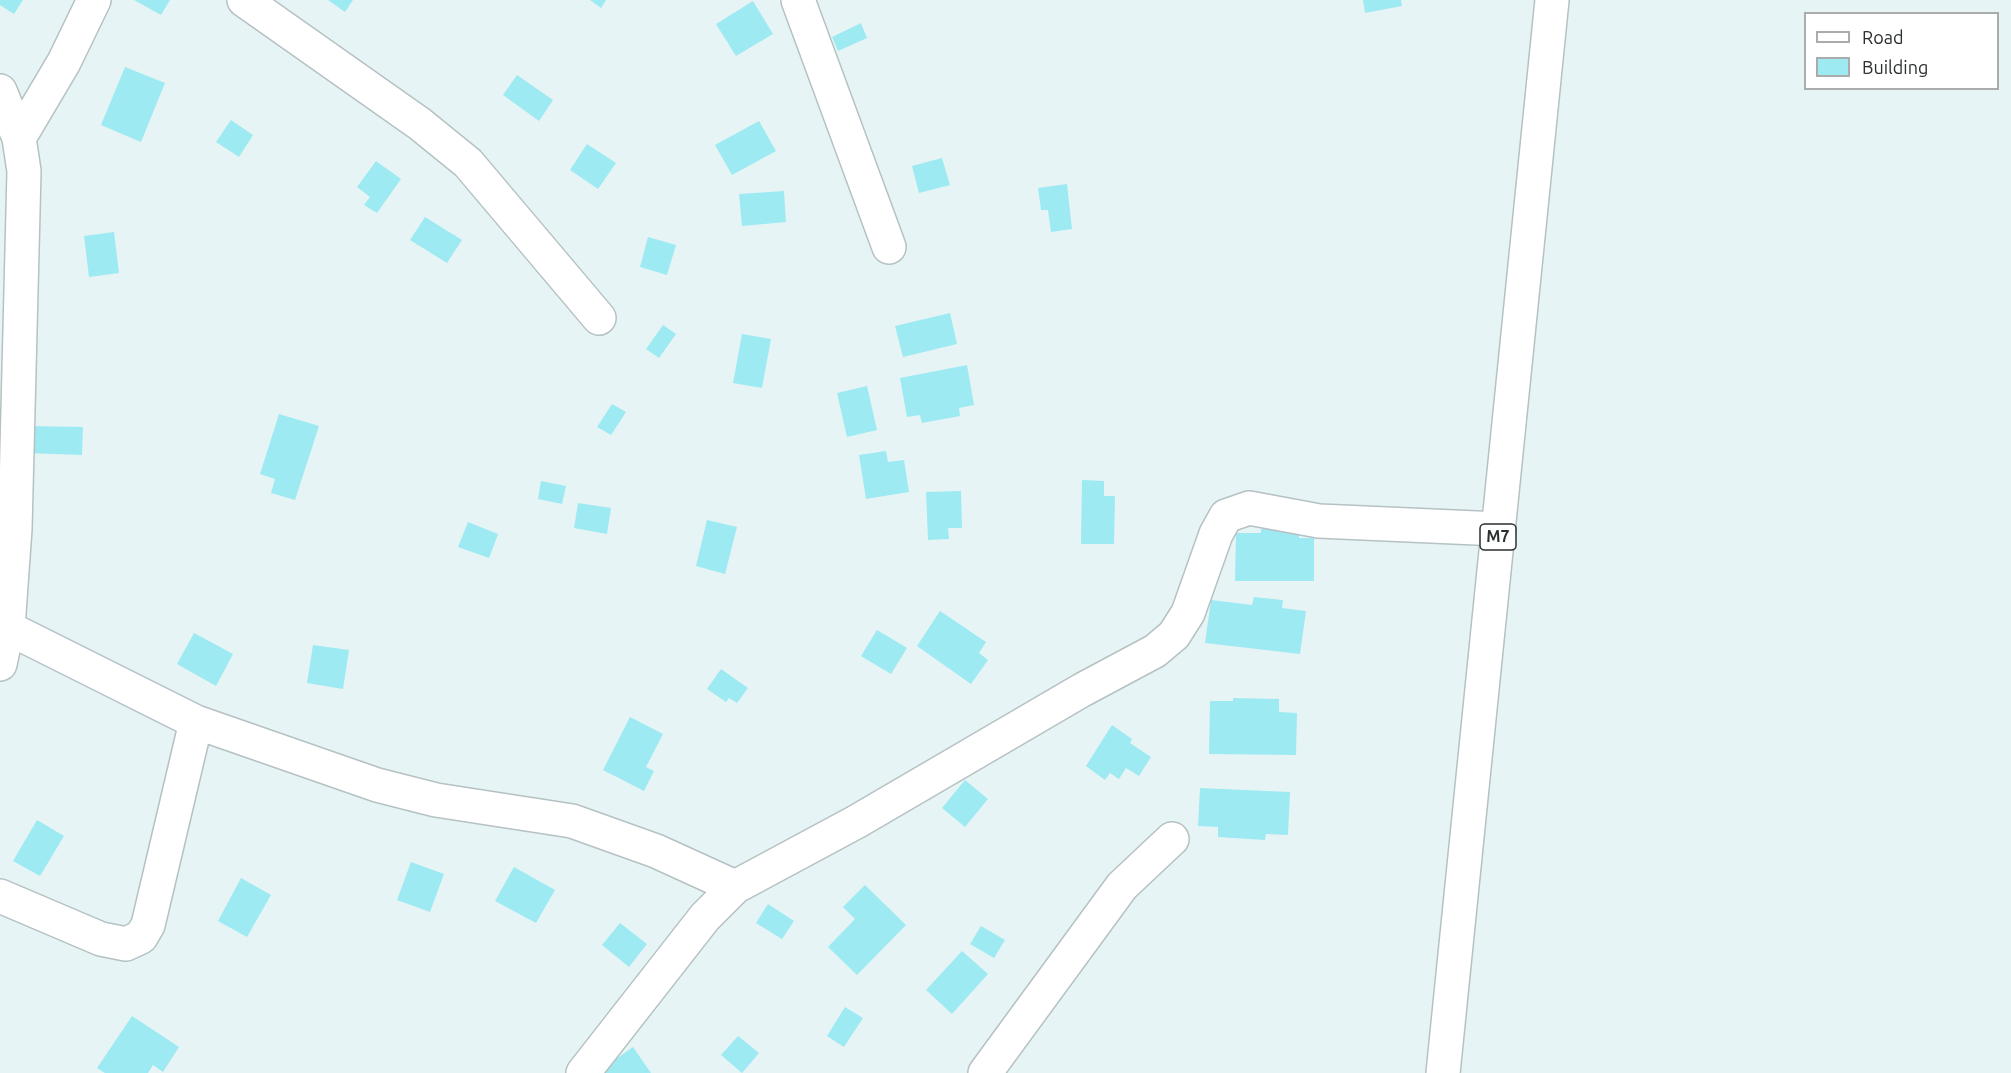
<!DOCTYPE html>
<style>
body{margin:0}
#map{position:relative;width:2011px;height:1073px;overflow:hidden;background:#e7f4f5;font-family:Ubuntu,sans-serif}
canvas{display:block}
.legend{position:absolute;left:1804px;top:12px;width:195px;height:78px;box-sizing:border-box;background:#fff;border:2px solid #aaacac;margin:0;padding:8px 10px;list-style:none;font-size:18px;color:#2b2f30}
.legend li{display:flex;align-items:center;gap:12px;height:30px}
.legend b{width:30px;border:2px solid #aaacac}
</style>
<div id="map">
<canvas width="2011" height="1073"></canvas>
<ul class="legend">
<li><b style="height:8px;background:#fff"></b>Road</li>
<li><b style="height:16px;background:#9deaf2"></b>Building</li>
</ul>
</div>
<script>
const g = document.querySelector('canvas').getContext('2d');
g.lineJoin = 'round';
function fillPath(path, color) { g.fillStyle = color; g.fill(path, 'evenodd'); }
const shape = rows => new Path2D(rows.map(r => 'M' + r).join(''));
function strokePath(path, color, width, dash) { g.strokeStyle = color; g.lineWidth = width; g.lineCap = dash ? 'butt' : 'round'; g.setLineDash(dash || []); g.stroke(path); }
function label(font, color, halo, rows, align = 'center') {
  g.font = font + ' Ubuntu,sans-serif'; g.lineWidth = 4.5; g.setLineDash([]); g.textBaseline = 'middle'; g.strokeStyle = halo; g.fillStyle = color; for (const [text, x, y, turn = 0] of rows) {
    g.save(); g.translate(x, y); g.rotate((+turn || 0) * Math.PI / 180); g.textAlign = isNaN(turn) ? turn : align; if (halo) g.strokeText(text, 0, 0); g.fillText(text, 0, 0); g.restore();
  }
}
const building = shape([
 [0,0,23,0,14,14,0,5],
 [134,0,170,0,161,15],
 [328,0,353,0,345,12],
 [590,0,606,0,601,8],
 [1363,0,1401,0,1402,6,1365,13],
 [753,1,773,34,736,56,716,24],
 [861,23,867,38,838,51,832,37],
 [125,67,165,83,141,142,101,125],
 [517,75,553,100,539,121,503,95],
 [231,120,253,135,239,157,216,142],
 [759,121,776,151,732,175,715,145],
 [587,144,616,163,598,189,570,170],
 [942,158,950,185,919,193,912,166],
 [376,161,401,179,377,213,364,205,370,197,357,187],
 [1067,184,1072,229,1051,232,1048,210,1041,210,1038,188],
 [784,191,786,222,742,226,739,194],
 [425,217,462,240,447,263,410,240],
 [114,232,119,273,89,277,84,236],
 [648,237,676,245,667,275,640,267],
 [950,313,957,344,903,357,895,326],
 [663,325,676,334,659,358,646,349],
 [742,334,771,339,762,388,733,383],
 [967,365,974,405,959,408,960,416,922,423,920,415,907,417,900,378],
 [867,386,877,430,847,437,837,393],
 [612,404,626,412,611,435,597,427],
 [279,414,319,426,295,500,271,493,275,479,260,474],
 [28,426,83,427,82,455,27,453],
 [886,451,888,462,904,460,909,492,866,499,859,455],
 [1082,480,1104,481,1104,496,1115,496,1114,544,1081,544],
 [541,481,566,486,562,504,538,499],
 [961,491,962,528,948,528,949,539,928,540,926,492],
 [578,503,611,508,607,534,574,528],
 [707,520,737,527,725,574,696,566],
 [468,522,498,534,489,558,458,547],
 [1261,529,1299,529,1299,538,1314,538,1314,581,1235,581,1236,533,1261,533],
 [1254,597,1283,600,1282,608,1306,611,1300,654,1205,643,1211,600,1252,605],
 [940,611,986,642,979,653,988,660,971,684,917,646],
 [877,630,907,648,891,674,861,656],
 [194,633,233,654,216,686,177,664],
 [313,645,349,650,343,689,307,683],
 [721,669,748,688,737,703,729,698,726,702,707,689],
 [1233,698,1279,699,1279,712,1297,713,1296,755,1209,754,1210,701,1233,701],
 [630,717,663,734,646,767,654,771,644,791,603,770],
 [1112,725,1132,739,1130,743,1151,757,1139,776,1126,768,1119,779,1110,773,1105,780,1086,766],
 [965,780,988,799,965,827,942,808],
 [1200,788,1290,792,1288,835,1266,834,1265,840,1218,837,1218,827,1198,826],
 [37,820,64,836,40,876,13,861],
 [411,862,444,874,430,912,397,900],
 [514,867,555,890,536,923,495,901],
 [241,878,271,895,247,937,218,921],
 [865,885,906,925,857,975,828,947,855,919,843,907],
 [768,904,794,921,782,939,756,923],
 [620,923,647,944,629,967,602,945],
 [981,926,1005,940,994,958,970,944],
 [962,951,988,974,952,1014,926,990],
 [845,1007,863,1018,844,1047,827,1036],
 [132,1016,179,1047,163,1072,153,1065,148,1073,105,1073,97,1068],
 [738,1036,759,1053,742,1073,721,1055],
 [633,1047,651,1073,605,1073,602,1069]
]);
const minor = shape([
 [244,0,420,124,468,163,599,318],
 [798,0,889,247],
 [0,91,19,138,24,171,15,529,8,627,0,664],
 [19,138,64,62,94,0],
 [0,624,196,722,377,785,436,800,572,821,656,851,735,887],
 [0,896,101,939,126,944,141,937,148,925,196,722],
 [583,1073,705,917,735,887,856,822,1082,690,1155,651,1174,635,1188,613,1216,534,1226,516,1249,508,1319,521,1499,529],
 [985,1073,1122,886,1172,839]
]);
const primary = shape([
 [1443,1073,1552,0]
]);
const shields = [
 [1498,537,36]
];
const shieldNames = [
 ["M7",1498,537]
];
fillPath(building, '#9deaf2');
strokePath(minor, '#b5c1c3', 36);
strokePath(primary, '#b5c1c3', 36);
strokePath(minor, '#fff', 33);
strokePath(primary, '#fff', 33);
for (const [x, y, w] of shields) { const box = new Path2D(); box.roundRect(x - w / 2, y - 13, w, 26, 4.5); g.fillStyle = '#fff'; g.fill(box); strokePath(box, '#2b2f30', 1.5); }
label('bold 16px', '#2b2f30', null, shieldNames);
</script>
